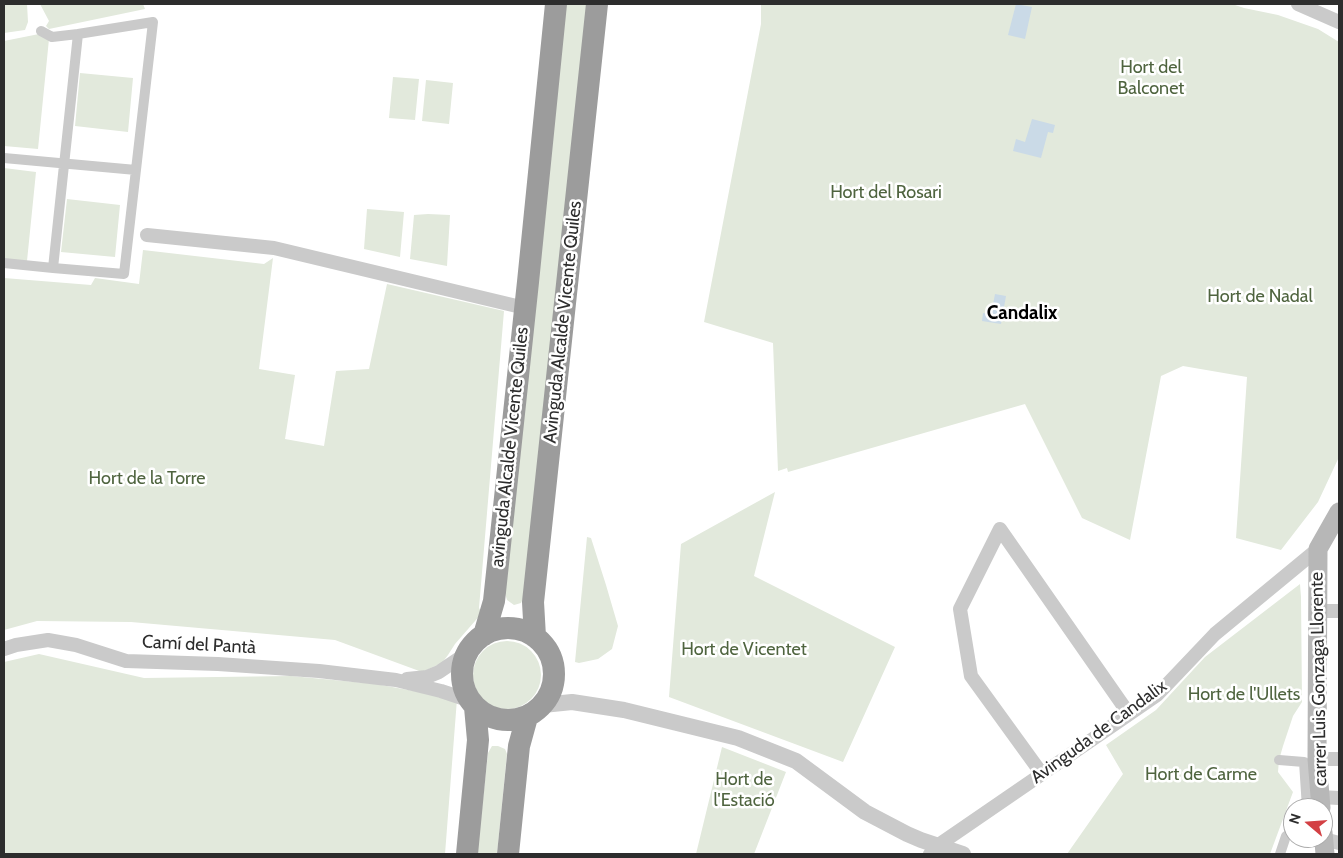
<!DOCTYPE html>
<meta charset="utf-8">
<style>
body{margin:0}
#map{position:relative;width:1343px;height:858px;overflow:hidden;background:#fff;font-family:Cabin,sans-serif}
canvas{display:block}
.frame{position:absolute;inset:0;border:5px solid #2d2d2d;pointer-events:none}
.north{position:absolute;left:1283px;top:798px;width:50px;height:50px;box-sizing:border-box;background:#fff;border:1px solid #ababab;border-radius:50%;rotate:288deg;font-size:14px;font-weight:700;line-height:20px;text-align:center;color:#2d2d2d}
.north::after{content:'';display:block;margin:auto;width:18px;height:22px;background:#d34044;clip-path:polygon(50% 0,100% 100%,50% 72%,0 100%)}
</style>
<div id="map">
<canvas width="1343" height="858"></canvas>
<div class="frame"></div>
<div class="north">N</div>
</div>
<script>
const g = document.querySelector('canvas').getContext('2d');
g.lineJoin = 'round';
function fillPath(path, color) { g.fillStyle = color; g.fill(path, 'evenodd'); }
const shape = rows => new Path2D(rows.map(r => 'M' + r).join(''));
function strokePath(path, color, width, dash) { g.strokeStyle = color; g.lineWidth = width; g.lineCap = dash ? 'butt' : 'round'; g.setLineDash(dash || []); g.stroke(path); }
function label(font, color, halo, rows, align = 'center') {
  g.font = font + ' Cabin,sans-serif'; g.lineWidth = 5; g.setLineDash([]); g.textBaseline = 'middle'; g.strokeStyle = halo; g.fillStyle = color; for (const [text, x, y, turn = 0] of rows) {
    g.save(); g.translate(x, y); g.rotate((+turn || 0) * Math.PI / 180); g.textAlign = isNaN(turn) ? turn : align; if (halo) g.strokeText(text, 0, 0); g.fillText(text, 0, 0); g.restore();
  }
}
const green = shape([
 [4,4,27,4,28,22,25,30,4,33],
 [40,4,143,4,145,9,49,29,46,26,49,21],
 [564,4,587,4,526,592,521,603,514,605,507,600,504,590],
 [761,4,1232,4,1244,8,1278,15,1318,29,1339,42,1339,457,1318,502,1281,550,1236,538,1247,377,1183,366,1161,376,1130,540,1082,518,1025,404,788,472,787,468,778,471,773,343,704,322,761,24],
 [39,34,49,39,38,149,4,146,4,41],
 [80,73,133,78,128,132,75,126],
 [393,77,419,79,415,120,389,118],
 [426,80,453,83,449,124,422,121],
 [4,168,36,172,27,261,4,259],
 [67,199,120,205,115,257,61,252],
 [367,209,404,212,400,257,364,249],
 [428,214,450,215,447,266,410,259,414,215],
 [143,250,264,264,273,258,259,369,295,375,285,439,324,446,336,371,369,369,387,284,504,311,479,608,482,613,455,644,448,655,442,663,422,672,335,640,131,622,37,621,4,630,4,278,91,285,95,278,139,284],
 [775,492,754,576,895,647,843,762,669,697,681,544],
 [587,537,591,538,606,585,618,626,612,649,598,659,579,663,575,662],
 [1300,584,1301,597,1302,702,1293,716,1283,746,1279,760,1278,772,1293,792,1270,854,1067,854,1123,774,1106,745,1156,710,1205,657],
 '473 675a34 34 0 1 1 68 0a34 34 0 1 1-68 0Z',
 [39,654,144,678,291,676,376,684,457,699,445,854,4,854,4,662],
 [492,746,498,746,505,749,507,754,497,854,477,854,488,753],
 [722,747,786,772,754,854,696,854]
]);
const water = shape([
 [1016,4,1032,7,1025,39,1008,35],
 [1032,119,1055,125,1053,133,1048,132,1041,158,1013,151,1016,139,1025,142],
 [995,294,1006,296,1001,324,982,321,983,313,991,315]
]);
const pedestrian = shape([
 [41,31,52,37,78,34],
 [4,158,136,170],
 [4,263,53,268,124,274,153,22,78,34,53,268],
 [1279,760,1304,762,1307,808],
 [1280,854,1286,836,1293,832]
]);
const minor = shape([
 [1298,4,1339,22],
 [147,235,274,248,525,308],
 [1317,611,1339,611],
 [4,649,16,645,48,640,76,645,126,661,218,664,319,671,396,680,441,691,471,701],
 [407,679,427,677,439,672,467,653],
 [1317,759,1339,759],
 [1042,774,971,676,960,609,1000,529,1129,714],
 [1320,797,1339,798],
 [1324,839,1339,843],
 [930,854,937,846,1157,695,1215,634,1318,549]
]);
const tertiary = shape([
 [543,705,572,702,624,710,738,738,796,761,865,812,907,834,921,840,963,854]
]);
const secondary = shape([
 [1321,808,1317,759,1318,549,1339,512],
 [1323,832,1325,854]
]);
const trunk = shape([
 '462 674a46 46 0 1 1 92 0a46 46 0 1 1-92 0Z',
 [484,635,494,601,528,282,556,4],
 [535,637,533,602,597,4],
 [467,854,478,740,475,707],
 [508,854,519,746,527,717]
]);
const parkNames = [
 ["Hort del",1151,68],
 ["Balconet",1151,89],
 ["Hort del Rosari",886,193],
 ["Hort de Nadal",1260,297],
 ["Hort de la Torre",147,479],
 ["Hort de Vicentet",744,650],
 ["Hort de l'Ullets",1244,695],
 ["Hort de Carme",1201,775],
 ["Hort de",744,780],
 ["l'Estació",744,801]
];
const streetNames = [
 ["Avinguda Alcalde Vicente Quiles",563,322,-84],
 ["avinguda Alcalde Vicente Quiles",510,447,-84],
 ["Camí del Pantà",199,645,3],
 ["carrer Luis Gonzaga Llorente",1319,679,-91],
 ["Avinguda de Candalix",1099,732,-36]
];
const neighbourhoodNames = [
 ["Candalix",1022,313]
];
fillPath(green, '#e2e9dc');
fillPath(water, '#cadae7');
strokePath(pedestrian, '#cacaca', 10);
strokePath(minor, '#cacaca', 14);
strokePath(tertiary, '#cacaca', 16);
strokePath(secondary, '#b7b7b7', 19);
strokePath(trunk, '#9c9c9c', 22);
label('18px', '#4f643f', '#fff', parkNames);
label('18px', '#2d2d2d', '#fff', streetNames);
label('bold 19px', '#000', '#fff', neighbourhoodNames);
</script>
